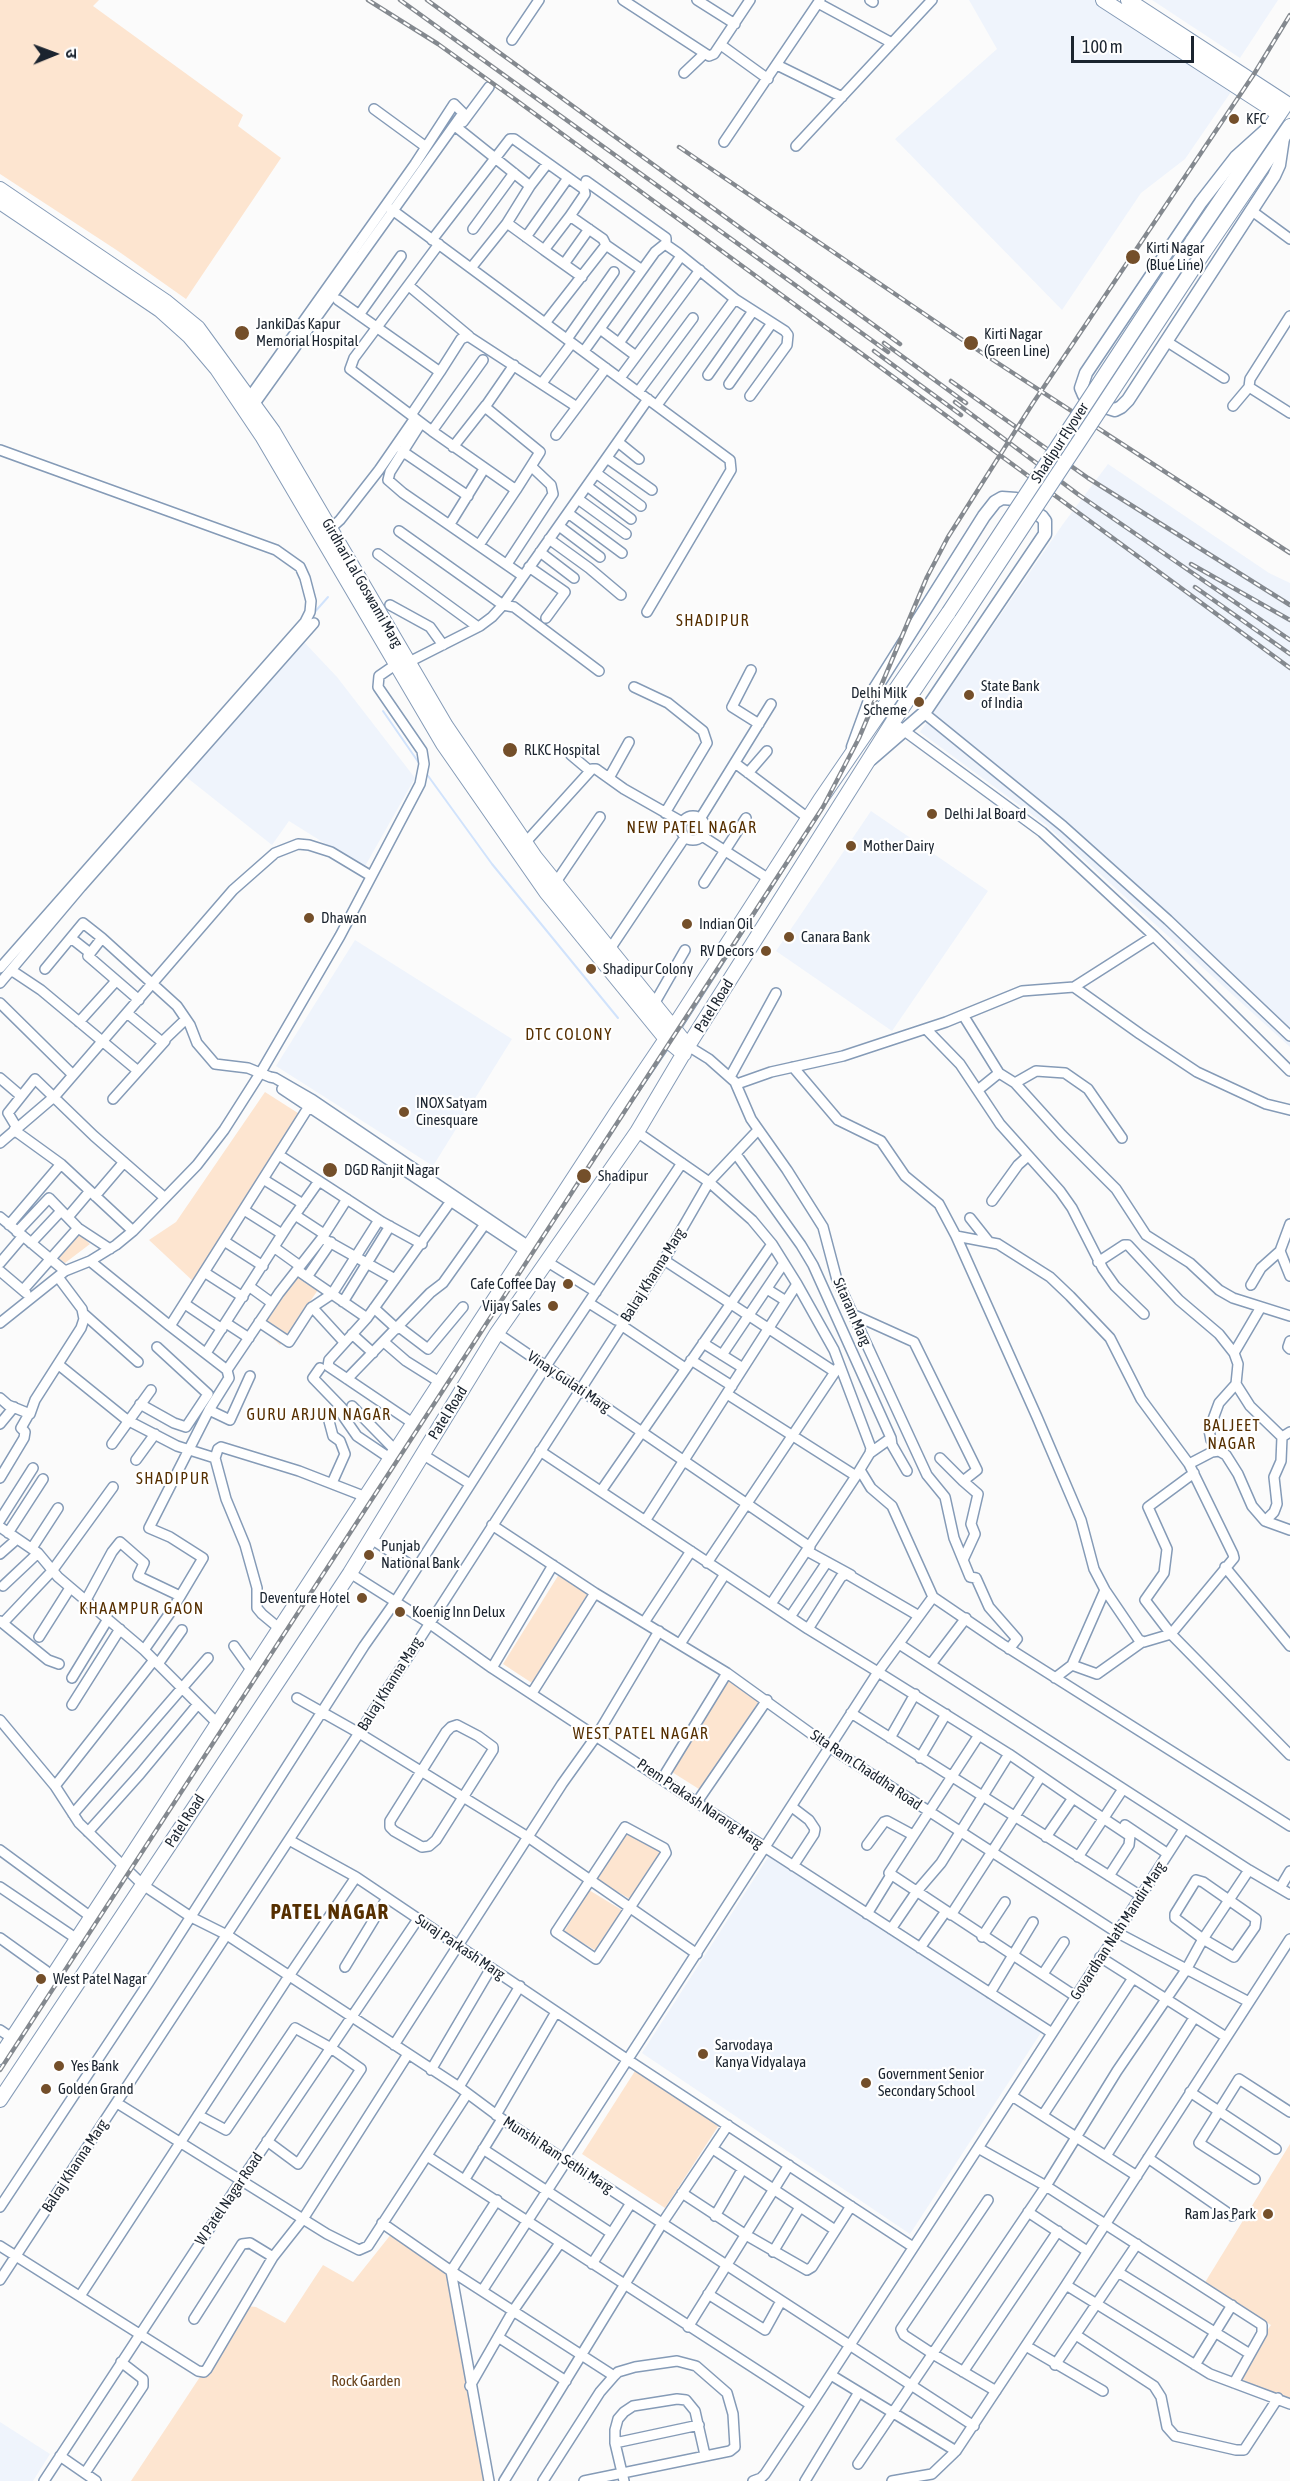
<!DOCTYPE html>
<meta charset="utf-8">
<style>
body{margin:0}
#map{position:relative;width:1290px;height:2481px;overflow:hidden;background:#fbfbfb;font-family:"Asap Condensed","Noto Sans Devanagari",sans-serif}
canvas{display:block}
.north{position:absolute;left:24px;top:24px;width:60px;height:60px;-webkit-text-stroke:4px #fff;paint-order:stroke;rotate:89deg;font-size:16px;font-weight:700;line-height:24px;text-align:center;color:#1b242f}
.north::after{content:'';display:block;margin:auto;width:21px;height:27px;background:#1b242f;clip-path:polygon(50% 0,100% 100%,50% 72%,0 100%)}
.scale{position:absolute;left:1071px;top:36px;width:123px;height:27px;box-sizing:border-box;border:3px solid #1b242f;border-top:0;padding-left:8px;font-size:18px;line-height:21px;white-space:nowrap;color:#1b242f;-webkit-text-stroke:4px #fff;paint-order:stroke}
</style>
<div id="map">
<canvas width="1290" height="2481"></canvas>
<div class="north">उ</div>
<div class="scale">100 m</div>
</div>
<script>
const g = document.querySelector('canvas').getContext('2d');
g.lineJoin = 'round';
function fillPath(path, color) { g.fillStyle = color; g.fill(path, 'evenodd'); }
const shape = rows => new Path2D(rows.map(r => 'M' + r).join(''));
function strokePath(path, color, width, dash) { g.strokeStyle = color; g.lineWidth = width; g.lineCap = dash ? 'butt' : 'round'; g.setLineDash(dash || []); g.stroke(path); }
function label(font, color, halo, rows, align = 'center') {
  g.font = font + ' "Asap Condensed",sans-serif'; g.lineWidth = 4.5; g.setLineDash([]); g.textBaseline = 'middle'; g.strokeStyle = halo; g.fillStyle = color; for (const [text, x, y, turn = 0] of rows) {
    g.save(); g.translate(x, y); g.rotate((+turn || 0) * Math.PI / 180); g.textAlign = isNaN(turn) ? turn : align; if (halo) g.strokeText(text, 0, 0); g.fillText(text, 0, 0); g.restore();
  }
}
const built = shape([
 [969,0,1100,0,1233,89,1185,159,1141,193,1062,310,895,139,997,49],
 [1152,0,1278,0,1240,58],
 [1108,464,1269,573,1290,583,1290,1047,1046,825,920,732,1063,524],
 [304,642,337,677,415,778,364,868,289,821,272,845,185,776],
 [871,811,988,891,892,1031,776,951],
 [355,940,512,1039,433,1166,276,1066],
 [772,1851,1042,2031,910,2234,642,2053],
 [0,2422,50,2454,33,2481,0,2481]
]);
const green = shape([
 [0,0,99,0,93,6,243,115,238,126,281,158,186,299,118,251,0,174],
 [265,1092,301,1115,195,1283,149,1240,176,1222],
 [78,1232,90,1244,65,1263,58,1258],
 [295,1271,320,1287,280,1345,260,1327],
 [561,1571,590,1590,532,1683,503,1664],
 [729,1680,760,1699,702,1791,672,1772],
 [625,1830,664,1854,635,1902,596,1879],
 [589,1890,625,1912,600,1953,564,1932],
 [635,2071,719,2125,665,2208,582,2154],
 [1290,2144,1290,2400,1236,2377,1271,2325,1204,2284],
 [396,2228,451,2271,486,2481,131,2481,247,2306,256,2307,285,2323,323,2265,353,2282]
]);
const stream = shape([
 [313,614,328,597],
 [383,711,419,763],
 [426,773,492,864,618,1018]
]);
const minor = shape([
 [623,0,709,56,714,54,750,0],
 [697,0,735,24],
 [870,0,873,2],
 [818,3,892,43],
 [512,40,539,0],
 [721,45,768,79],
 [777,65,842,97],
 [684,73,704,54],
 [374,109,426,147],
 [463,122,489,87],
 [455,126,530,186,547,164],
 [724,142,820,0],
 [796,146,932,0],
 [586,181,666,238,666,245],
 [391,209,730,460,731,470,647,612],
 [1252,211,1290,239],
 [507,223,530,186],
 [473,229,514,173],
 [526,237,568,178],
 [432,240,510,139,514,139,584,189,585,194,570,216,603,239,606,245,545,323],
 [439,244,354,358,350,369,432,431,516,490,479,545],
 [606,245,642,270],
 [544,250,582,277],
 [564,264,589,229],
 [471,268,507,223,544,250,570,216],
 [409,286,469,336],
 [735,299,785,331,788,335,787,345,750,396],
 [338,300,440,372,411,415],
 [359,315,401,256],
 [1290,316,1250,379,1249,387,1290,413],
 [600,329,636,356],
 [567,339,614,272],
 [1166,341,1224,378],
 [619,343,681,256],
 [584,351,655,252,665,244,678,253,735,299,657,405],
 [514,365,485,407,540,452,516,490],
 [440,372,461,339,468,336,577,407,606,368],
 [708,375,753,311],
 [620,378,700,270],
 [542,383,572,343],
 [729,384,772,323],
 [638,392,693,318],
 [246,402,415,164,454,104,463,113,251,409],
 [1233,406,1249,387],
 [421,423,390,472,388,480,403,493,523,576],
 [432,431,483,360],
 [556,435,577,407],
 [618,442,639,459],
 [453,447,486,405],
 [0,450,276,550,300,567,305,578,311,601,310,612,305,622,0,968],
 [402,451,468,496],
 [607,458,652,490],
 [596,473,641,506],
 [587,486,631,519],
 [578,499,626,534],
 [568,513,622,553],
 [450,524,484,469],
 [559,526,600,557],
 [330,529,340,520,379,470,415,418],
 [399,531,503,605,514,607,599,671],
 [549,539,589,568,621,595],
 [540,552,574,578],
 [378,554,478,627],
 [507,564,553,494,551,485,532,467],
 [529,567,565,592,546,618],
 [390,605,430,627,443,645],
 [751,670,732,707,759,724],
 [634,687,668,703,703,731,707,743,665,813],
 [924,713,1063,826,1168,920,1290,1036],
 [899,727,1042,832,1154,936,1290,1071],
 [571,755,590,771],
 [735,763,808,818],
 [748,773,767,751],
 [609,778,629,742],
 '681 828a12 12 0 1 1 24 0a12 12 0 1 1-24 0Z',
 [700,819,771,704],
 [702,836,769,879],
 [525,843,592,769,596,769,624,789,682,822],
 [556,882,600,817],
 [704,883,746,818],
 [71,938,90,953],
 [610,949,685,837],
 [45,969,83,923,102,938],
 [11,970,41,990,138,1071],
 [0,983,81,887,314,623],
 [1074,987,1154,936],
 [139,1000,88,956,102,938,177,1006,190,1025,197,1043,215,1064,248,1068,270,1077,275,1078,313,1100,530,1247],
 [0,1003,73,1075],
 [654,1004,685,950],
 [127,1013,162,1042,186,1019],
 [963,1015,999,1073],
 [79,1022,116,981],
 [926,1029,960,1064,1000,1124,1060,1191,1072,1208,1103,1269,1115,1286,1144,1314],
 [688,1046,709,1059,735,1082,751,1119,787,1170,823,1227,837,1280,927,1475,945,1497,954,1538,970,1577,976,1578,989,1607,1017,1639,1009,1649],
 [793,1067,838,1120,881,1141,905,1176,939,1204,956,1236,1037,1417,1081,1520,1094,1569,1105,1590,1139,1640,1144,1642,1171,1634,1234,1558,1233,1554,1189,1464,1141,1399,1110,1338,1070,1296,1050,1277,998,1244,956,1236],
 [730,1077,776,993],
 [0,1078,21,1096],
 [1015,1083,1036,1071,1065,1073,1088,1089,1122,1138],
 [737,1084,771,1072,843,1056,946,1022,1022,991,1074,987,1140,1034,1197,1072,1266,1104,1290,1110],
 [282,1089,527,1252],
 [978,1090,999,1073,1015,1083,1062,1135,1116,1189,1146,1235,1190,1263,1219,1290,1233,1298,1290,1316],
 [113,1099,165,1041],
 [17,1128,8,1113,35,1079,94,1136,165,1198],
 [14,1130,61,1164,133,1231],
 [758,1130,709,1182,752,1220,772,1244,797,1284,834,1350,871,1448,870,1453,856,1476,771,1604],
 [0,1143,55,1096,233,890,275,853,298,844,309,845,331,852,371,876],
 [736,1154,801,1245,813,1265,891,1438,892,1445,907,1471],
 [279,1155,382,1222,422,1244],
 [263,1179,303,1204],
 [95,1196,124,1162],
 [992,1201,1018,1165,1028,1156],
 [244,1210,282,1234],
 [295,1215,324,1234],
 [0,1217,65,1271],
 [68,1217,90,1191],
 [970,1218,989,1242],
 [1290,1224,1280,1251,1290,1276],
 [9,1225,61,1164],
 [17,1232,49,1198,78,1228,110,1249],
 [322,1238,395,1279,367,1318,329,1360,328,1366,414,1424],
 [224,1241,263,1266],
 [31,1243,61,1211],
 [275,1248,300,1266],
 [664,1260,835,1372],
 [90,1261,170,1326,313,1100],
 [546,1261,596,1292],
 [1098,1262,1124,1245,1128,1245,1179,1300,1219,1334,1234,1353,1238,1364,1236,1384,1219,1403,1209,1430,1211,1440,1219,1451],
 [0,1263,23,1236],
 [297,1270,367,1318],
 [0,1271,26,1293],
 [204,1272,243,1297],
 [307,1277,331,1242],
 [395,1279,451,1201],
 [1251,1285,1261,1268,1280,1251],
 [250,1287,272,1303],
 [767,1289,786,1301],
 [23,1290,78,1228],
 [343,1302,390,1226],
 [589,1303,616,1320],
 [185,1304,222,1329],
 [312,1307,344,1342],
 [374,1308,397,1329],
 [84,1314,138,1362],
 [852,1314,914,1342,977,1470,963,1481,978,1494,971,1524,975,1534,963,1560],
 [259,1322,289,1342,311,1308,332,1294,379,1220],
 [0,1323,65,1271,90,1261,116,1245,133,1231,197,1165,224,1130,261,1072,340,936,420,784,424,764,422,751,378,687,379,676,395,665,409,662,480,626,492,617,503,605,648,399],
 [226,1323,249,1338],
 [621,1325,685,1368],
 [399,1327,428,1349,463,1307],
 [497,1333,810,1547],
 [352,1334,373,1353],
 [1290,1341,1288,1347,1290,1349],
 [384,1342,406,1361,441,1383],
 [703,1343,743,1368],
 [206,1353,288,1225,319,1181],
 [1234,1353,1261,1307],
 [722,1355,784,1263],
 [691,1360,732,1386],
 [59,1365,127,1420,177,1446,215,1458,218,1449,221,1447,299,1471,366,1497],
 [320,1368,313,1378,342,1408,341,1413,357,1436,391,1459],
 [227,1370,279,1293,322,1238,347,1199],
 [347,1379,430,1293,443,1283,485,1224],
 [1236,1384,1250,1406,1282,1437],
 [727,1394,856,1476],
 [0,1398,8,1405,30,1414,35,1400,81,1328,84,1319,82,1309,58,1277],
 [140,1404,174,1423,186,1427,208,1394,157,1347],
 [352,1406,396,1451],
 [209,1410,230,1420,250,1376],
 [329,1421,333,1436,340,1441,345,1454,332,1483],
 [0,1424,14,1407],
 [112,1444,151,1390],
 [540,1451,808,1629,878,1672,564,2158],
 [870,1453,891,1438],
 [422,1454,470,1484],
 [215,1458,226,1499,245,1545,257,1588,257,1608,262,1614,280,1629],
 [940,1458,963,1481],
 [136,1460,155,1434],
 [1189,1464,1212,1452,1219,1451,1226,1455,1238,1474,1252,1506,1265,1521,1290,1530],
 [860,1470,871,1488,892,1506,933,1597],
 [1194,1473,1148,1507,1167,1549,1164,1573,1145,1600,1171,1634,1290,1755],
 [0,1478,24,1438,25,1432,21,1428,29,1414],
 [601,1491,772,1244],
 [0,1520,33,1468],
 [645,1521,797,1284],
 [1265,1521,1274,1512,1277,1504,1274,1477,1281,1461,1282,1437,1290,1432],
 [492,1525,595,1593,727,1673,831,1748,1116,1932,1249,2002],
 [0,1527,38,1553,58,1577,144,1650,218,1724],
 [8,1533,43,1479],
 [370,1538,415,1568],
 [32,1548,58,1508],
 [807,1551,851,1575],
 [0,1554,17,1539],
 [707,1563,839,1366],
 [1225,1567,1290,1646],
 [350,1573,429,1623,492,1668,766,1848,1052,2033],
 [3,1586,38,1553],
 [86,1600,112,1552,120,1542,144,1563,138,1576,180,1596],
 [790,1617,827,1562],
 [0,1621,48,1660,59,1664],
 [645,1621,691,1551],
 [3,1623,52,1571,113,1487],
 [808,1629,841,1577,847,1574,919,1616],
 [39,1637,70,1588],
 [680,1644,725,1574],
 [234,1646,252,1671],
 [144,1650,172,1610,203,1558,170,1537,149,1528,209,1410,229,1378,227,1370,170,1326],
 [158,1664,182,1630],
 [931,1664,966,1618],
 [1072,1665,1105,1590],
 [492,1668,553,1565],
 [72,1678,108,1619],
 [1055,1678,1072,1665,1097,1674,1142,1642],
 [532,1693,595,1593],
 [297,1698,359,1733,528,1837,697,1954],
 [72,1705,120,1629],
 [851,1713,1141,1896],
 [0,1720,55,1786,79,1823,143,1885,191,1917,227,1935,459,2087,502,2119,974,2426],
 [457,1725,478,1736,493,1747,493,1750,436,1840,429,1846,422,1847,394,1831,390,1827,390,1821,446,1732,451,1727,457,1725],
 [979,1735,889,1873,1075,1996],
 [890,1738,915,1694],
 [1009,1754,878,1672,933,1597,1002,1644,1290,1826],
 [920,1758,946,1714],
 [662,1779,727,1673],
 [55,1786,154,1660],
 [1073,1798,1130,1836,1129,1845,1109,1876],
 [697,1802,767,1700],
 [792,1807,809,1820,815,1829,814,1834,793,1866],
 [73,1814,208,1658],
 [1125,1825,1168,1854],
 [625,1827,664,1848,666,1853,596,1959,556,1932,625,1827],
 [88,1832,140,1774,198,1704],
 [289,1840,356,1877,628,2060,913,2247],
 [867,1845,884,1822,887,1821,913,1835],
 [0,1850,91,1917],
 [1078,1857,1123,1789],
 [1249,1870,1290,1894],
 [1196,1880,1203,1882,1256,1919,1255,1927,1234,1957,1203,1939,1175,1918,1175,1914,1196,1880],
 [0,1887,77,1939],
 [1280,1888,1290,1871],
 [867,1914,891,1875],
 [951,1915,1041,1776],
 [891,1929,917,1891,941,1863,1009,1754,1073,1798,1046,1837],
 [982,1937,1005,1902],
 [0,1938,46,1971],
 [1290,1939,1066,2285,1210,2374,1290,2404],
 [920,1948,946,1911],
 [1100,1957,1226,2037],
 [345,1967,387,1898],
 [1043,1974,1064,1942],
 [990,1993,1033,1922],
 [0,2030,6,2034],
 [394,2045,562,1784,597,1735,659,1631],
 [431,2070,491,1968],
 [459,2087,520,1986],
 [1190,2092,1276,2149],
 [1012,2096,1137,2176],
 [117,2103,327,2234,359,2250,368,2246,467,2094],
 [198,2115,226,2130,295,2028,331,2048,361,2069,298,2164,267,2141],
 [496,2115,556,2012],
 [1043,2115,1133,1978],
 [978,2148,1184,1829],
 [483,2149,611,2233],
 [713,2149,835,2230],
 [427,2156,811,2405],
 [1106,2156,1194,2018],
 [1148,2158,1232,2216],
 [465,2179,502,2119],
 [1255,2179,1199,2143,1239,2079,1290,2112],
 [682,2193,746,2235,807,2270,812,2267,851,2206],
 [497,2200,451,2271,614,2376,600,2392,543,2481],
 [988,2200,901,2329,904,2335,933,2354,996,2391],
 [0,2207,149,1982,364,1646,395,1602,546,1366,682,1163],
 [1028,2212,1087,2251],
 [715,2216,742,2170],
 [382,2223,451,2271,489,2481],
 [0,2246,198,2371,204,2372,207,2369,273,2257,303,2219,408,2054],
 [773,2252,800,2207],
 [592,2264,631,2203],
 [1118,2272,1250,2354],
 [0,2280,359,1733,664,1260,709,1182,637,1132],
 [482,2291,567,2160],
 [708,2294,765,2330,781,2301],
 [80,2296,289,1976,356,1877],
 [194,2319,242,2244,250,2243,273,2257],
 [688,2327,789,2165],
 [1076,2335,1154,2386,1161,2397,1167,2427,1175,2436,1236,2450,1244,2450,1278,2398],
 [498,2337,566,2381],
 [1026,2346,1103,2391],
 [1055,2365,1137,2244],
 [1195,2365,1232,2305],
 [963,2372,1058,2231],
 [831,2375,956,2451,1066,2285],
 [470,2386,513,2311,560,2243],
 [615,2443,699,2425],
 [60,2456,96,2481],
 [858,2464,1046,2186,1117,2071,1186,1970,1203,1939,1249,1870,899,1644],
 [85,2473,143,2386,143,2379,121,2362],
 [44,2481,242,2179,418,1919],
 [504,2481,663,2222,728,2125],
 [584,2481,730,2451,735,2447,733,2414,727,2393,696,2366,677,2361,635,2367,618,2372,614,2376],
 [624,2481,615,2443,615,2430,618,2419,624,2412,633,2406,677,2399,686,2400,695,2411,705,2455],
 [753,2481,761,2478,765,2474,811,2405,978,2148,1046,2186,1262,2325,1262,2333,1234,2383],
 [805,2481,859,2392],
 [892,2481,932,2474,956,2451]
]);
const tertiary = shape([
 [1266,130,1236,157,1201,202,1086,373,1081,388,1084,395,1096,404,1115,410,1121,407,1128,400,1274,176,1279,165,1283,138],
 [853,747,873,692,984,516,995,502,1002,498,1016,499,1042,517,1045,521,1045,534,924,713,871,759]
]);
const secondary = shape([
 [1103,0,1279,114],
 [1128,0,1286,103],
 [0,189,165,301,198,328,273,431,446,726,535,857,688,1046],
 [0,202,160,310,189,336,217,369,262,436,443,744,546,892,666,1039,684,1054],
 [1192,242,1284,107],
 [1204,252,1290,126],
 [0,2057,616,1113,666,1039,820,800,949,612],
 [0,2100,350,1573,497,1333,637,1132,688,1046,892,723,962,619]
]);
const rail = shape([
 [368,0,438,44,516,100,1290,668],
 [400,0,888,352],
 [427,0,900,344],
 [679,147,970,345,1290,553],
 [884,343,966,403],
 [874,351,961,415],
 [951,381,1088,478,1290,605],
 [955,402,1079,495,1290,640],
 [1191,564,1290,620],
 [1195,587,1290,654],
 [0,2070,823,807,859,738,927,577,948,537,1033,403,1254,74,1290,15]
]);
const secondaryBridge = shape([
 [949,612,1192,242],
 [962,619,1204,252]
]);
const markers = [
 [1234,119,6,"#744f2a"],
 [1133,257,8,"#744f2a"],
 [242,333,8,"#744f2a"],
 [971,343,8,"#744f2a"],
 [969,695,6,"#744f2a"],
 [919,702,6,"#744f2a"],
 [510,750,8,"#744f2a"],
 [932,814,6,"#744f2a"],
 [851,846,6,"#744f2a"],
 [309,918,6,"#744f2a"],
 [687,924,6,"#744f2a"],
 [789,937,6,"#744f2a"],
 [766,951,6,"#744f2a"],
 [591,969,6,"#744f2a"],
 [404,1112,6,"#744f2a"],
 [330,1170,8,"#744f2a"],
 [584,1176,8,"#744f2a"],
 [568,1284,6,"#744f2a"],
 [553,1306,6,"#744f2a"],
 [369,1555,6,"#744f2a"],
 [362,1598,6,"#744f2a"],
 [400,1612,6,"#744f2a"],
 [41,1979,6,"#744f2a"],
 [703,2054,6,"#744f2a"],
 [59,2066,6,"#744f2a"],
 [866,2083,6,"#744f2a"],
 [46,2089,6,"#744f2a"],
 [1268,2214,6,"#744f2a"]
];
const poiNames = [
 ["KFC",1246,119],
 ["Kirti Nagar",1146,248],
 ["(Blue Line)",1146,265],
 ["JankiDas Kapur",256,324],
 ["Memorial Hospital",256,341],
 ["Kirti Nagar",984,334],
 ["(Green Line)",984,351],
 ["State Bank",981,686],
 ["of India",981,703],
 ["Delhi Milk",907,693,"right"],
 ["Scheme",907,710,"right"],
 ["RLKC Hospital",524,750],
 ["Delhi Jal Board",944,814],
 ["Mother Dairy",863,846],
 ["Dhawan",321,918],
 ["Indian Oil",699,924],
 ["Canara Bank",801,937],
 ["RV Decors",754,951,"right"],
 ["Shadipur Colony",603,969],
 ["INOX Satyam",416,1103],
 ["Cinesquare",416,1120],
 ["DGD Ranjit Nagar",344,1170],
 ["Shadipur",598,1176],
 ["Cafe Coffee Day",556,1284,"right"],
 ["Vijay Sales",541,1306,"right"],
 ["Punjab",381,1546],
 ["National Bank",381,1563],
 ["Deventure Hotel",350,1598,"right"],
 ["Koenig Inn Delux",412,1612],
 ["West Patel Nagar",53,1979],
 ["Sarvodaya",715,2045],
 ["Kanya Vidyalaya",715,2062],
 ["Yes Bank",71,2066],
 ["Government Senior",878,2074],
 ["Secondary School",878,2091],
 ["Golden Grand",58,2089],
 ["Ram Jas Park",1256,2214,"right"]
];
const streetNames = [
 ["Shadipur Flyover",1060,443,-57],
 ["Girdhari Lal Goswami Marg",362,583,60],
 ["Patel Road",714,1006,-58],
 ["Balraj Khanna Marg",653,1275,-58],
 ["Sitaram Marg",852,1312,66],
 ["Vinay Gulati Marg",569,1382,34],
 ["Patel Road",448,1413,-58],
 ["Balraj Khanna Marg",390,1684,-58],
 ["Sita Ram Chaddha Road",866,1770,34],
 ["Prem Prakash Narang Marg",700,1804,34],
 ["Patel Road",185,1821,-57],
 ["Govardhan Nath Mandir Marg",1118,1931,-57],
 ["Suraj Parkash Marg",460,1947,34],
 ["Munshi Ram Sethi Marg",558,2155,33],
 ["Balraj Khanna Marg",75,2166,-57],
 ["W Patel Nagar Road",229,2199,-56]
];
const parkNames = [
 ["Rock Garden",366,2381]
];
const neighbourhoodNames = [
 ["SHADIPUR",713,621],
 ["NEW PATEL NAGAR",692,828],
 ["DTC COLONY",569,1035],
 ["GURU ARJUN NAGAR",319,1415],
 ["BALJEET",1232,1426],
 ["NAGAR",1232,1444],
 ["SHADIPUR",173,1479],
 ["KHAAMPUR GAON",142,1609],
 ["WEST PATEL NAGAR",641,1734]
];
const districtNames = [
 ["PATEL NAGAR",330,1912]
];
fillPath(built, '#eff4fc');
fillPath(green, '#fde5d0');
strokePath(stream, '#d1e3fc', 2);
strokePath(minor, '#859bb7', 12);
strokePath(tertiary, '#859bb7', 15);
strokePath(secondary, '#859bb7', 16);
strokePath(minor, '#fff', 9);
strokePath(tertiary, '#fff', 12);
strokePath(secondary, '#fff', 14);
strokePath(rail, '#84898f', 4.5);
strokePath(rail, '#fff', 2, [7]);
strokePath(secondaryBridge, '#859bb7', 16, []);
strokePath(secondaryBridge, '#fff', 14);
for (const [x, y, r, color] of markers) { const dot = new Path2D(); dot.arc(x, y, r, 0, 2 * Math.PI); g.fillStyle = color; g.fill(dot); strokePath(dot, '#fff', 2); }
label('15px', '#1b242f', '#fff', poiNames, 'left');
label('15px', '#1b242f', '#fff', streetNames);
label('15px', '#684119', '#fff', parkNames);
g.letterSpacing = '1.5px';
label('16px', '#562f00', '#fff', neighbourhoodNames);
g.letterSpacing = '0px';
g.letterSpacing = '1.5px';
label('bold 21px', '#562f00', '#fff', districtNames);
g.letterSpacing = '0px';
</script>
